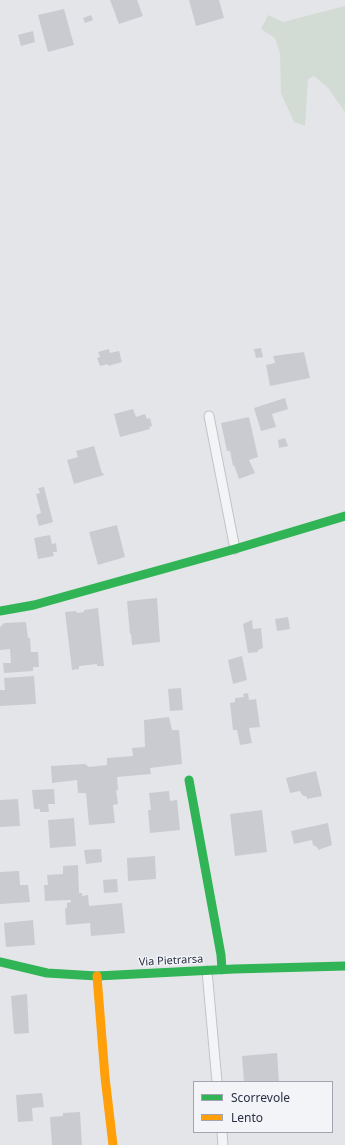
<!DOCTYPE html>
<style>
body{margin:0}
#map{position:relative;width:345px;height:1145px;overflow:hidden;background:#e4e5e9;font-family:"Noto Sans",sans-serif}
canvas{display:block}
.legend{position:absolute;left:193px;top:1081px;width:140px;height:52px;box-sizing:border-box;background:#f2f4f8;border:1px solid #a2a5b0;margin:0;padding:5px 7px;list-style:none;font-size:12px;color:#2a2f43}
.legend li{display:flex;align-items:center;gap:8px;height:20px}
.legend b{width:20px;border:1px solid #a2a5b0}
</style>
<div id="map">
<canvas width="345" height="1145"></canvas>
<ul class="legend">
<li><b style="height:5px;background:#30b455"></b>Scorrevole</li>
<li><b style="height:5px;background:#ff9f0a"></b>Lento</li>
</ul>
</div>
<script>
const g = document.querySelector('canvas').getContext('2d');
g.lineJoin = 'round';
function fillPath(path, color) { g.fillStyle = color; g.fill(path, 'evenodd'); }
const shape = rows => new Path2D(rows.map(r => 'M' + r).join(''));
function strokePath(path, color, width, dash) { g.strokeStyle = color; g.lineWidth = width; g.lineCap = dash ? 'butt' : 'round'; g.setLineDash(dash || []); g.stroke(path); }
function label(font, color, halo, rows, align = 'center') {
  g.font = font + ' "Noto Sans",sans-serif'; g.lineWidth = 3; g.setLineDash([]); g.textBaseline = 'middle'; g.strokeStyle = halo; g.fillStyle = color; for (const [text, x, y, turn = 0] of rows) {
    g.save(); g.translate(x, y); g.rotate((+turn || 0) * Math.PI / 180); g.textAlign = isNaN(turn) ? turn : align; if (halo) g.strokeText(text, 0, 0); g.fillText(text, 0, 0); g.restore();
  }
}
const green = shape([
 [345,6,345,112,328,88,314,76,308,79,305,126,294,122,281,93,280,53,275,38,261,29,268,15,283,22]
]);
const building = shape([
 [110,0,137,0,143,16,119,24],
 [189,0,219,0,224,18,196,26],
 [64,9,74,45,48,52,38,15],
 [91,15,93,20,85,23,83,18],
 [33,31,35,42,21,46,18,35],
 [261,348,263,357,256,358,254,349],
 [109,349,110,353,119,351,122,362,108,366,108,364,100,366,97,358,100,357,98,352],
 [304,352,310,378,270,386,266,365,275,363,273,356],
 [285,398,288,409,272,414,276,427,261,431,254,408],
 [133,409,136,417,145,414,147,419,150,418,152,426,149,427,150,429,120,437,114,414],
 [249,417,258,457,249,460,255,473,239,479,234,465,233,466,230,451,227,451,221,423],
 [285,438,288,446,279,448,278,440],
 [94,446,102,473,103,473,104,475,74,484,67,460,78,457,76,451],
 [44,487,53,522,39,526,36,515,41,513,36,494,40,493,38,488],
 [117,525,125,557,98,565,89,532],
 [50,535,52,544,56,543,57,552,53,552,54,556,38,559,34,538],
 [157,598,160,642,132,645,131,634,130,634,127,601],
 [98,608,104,666,97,666,97,664,79,666,79,669,72,670,65,612,76,611,77,613,84,612,84,610],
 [288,617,290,629,277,631,275,619],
 [252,620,253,629,261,628,263,648,258,650,258,652,248,653,243,624],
 [26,622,28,638,30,638,31,652,38,652,39,667,33,667,33,671,4,673,3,663,11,663,10,649,0,650,0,627,4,623],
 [242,656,247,680,233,684,228,660],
 [34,676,36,704,0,706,0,690,5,690,4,678],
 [181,688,183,710,170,711,168,689],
 [248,693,249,700,256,699,260,727,249,728,252,743,240,745,237,730,233,730,230,703,235,702,235,698,244,697,243,694],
 [169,717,172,730,179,730,182,764,150,768,151,774,117,777,118,790,116,790,118,804,113,805,115,823,89,825,86,793,78,793,77,780,52,783,51,766,85,764,89,767,107,765,107,758,133,756,132,748,145,747,144,720],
 [316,771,322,796,307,799,307,797,302,795,300,791,290,793,286,778],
 [54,789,55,804,48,804,49,812,40,812,40,809,34,809,32,790],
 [169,791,170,801,177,800,180,830,150,833,148,810,151,810,149,793],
 [18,799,20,826,0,827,0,800],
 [262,810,267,852,235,856,230,814],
 [74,818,76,846,50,848,48,820],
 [328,823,332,845,318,850,318,848,313,845,312,840,294,844,291,831],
 [101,849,102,862,86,864,84,850],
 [155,856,156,879,128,881,127,858],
 [78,865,79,893,82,893,82,896,88,895,89,906,122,903,125,933,91,936,90,923,66,925,65,908,67,908,67,903,71,902,71,900,45,901,44,885,48,885,47,875,63,874,63,866],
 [19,871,20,885,28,885,30,902,0,904,0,872],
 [117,879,118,892,104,893,103,880],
 [33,920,35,945,6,947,4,923],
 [27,994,29,1033,14,1034,11,996],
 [277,1053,279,1082,244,1082,242,1056],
 [42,1093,44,1107,32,1108,33,1121,18,1122,16,1095],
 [80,1112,82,1145,52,1145,50,1117,63,1116,63,1113]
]);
const lane = shape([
 [209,416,235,549],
 [207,971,217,1082],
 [222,1132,223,1145]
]);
const fast = shape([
 [0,611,34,605,235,549,345,516],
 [189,780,221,955,222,970],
 [0,962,47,973,97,976,234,969,345,966]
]);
const slow = shape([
 [97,976,105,1077,113,1145]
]);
const streetNames = [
 ["Via Pietrarsa",171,961,-3]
];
fillPath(green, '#d3dcd4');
fillPath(building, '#cacbd0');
strokePath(lane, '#c2c3c7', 11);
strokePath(lane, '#f3f4f6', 9);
strokePath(fast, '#30b455', 9);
strokePath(slow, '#ff9f0a', 9);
label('11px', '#2a2f43', '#f2f4f8', streetNames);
</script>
